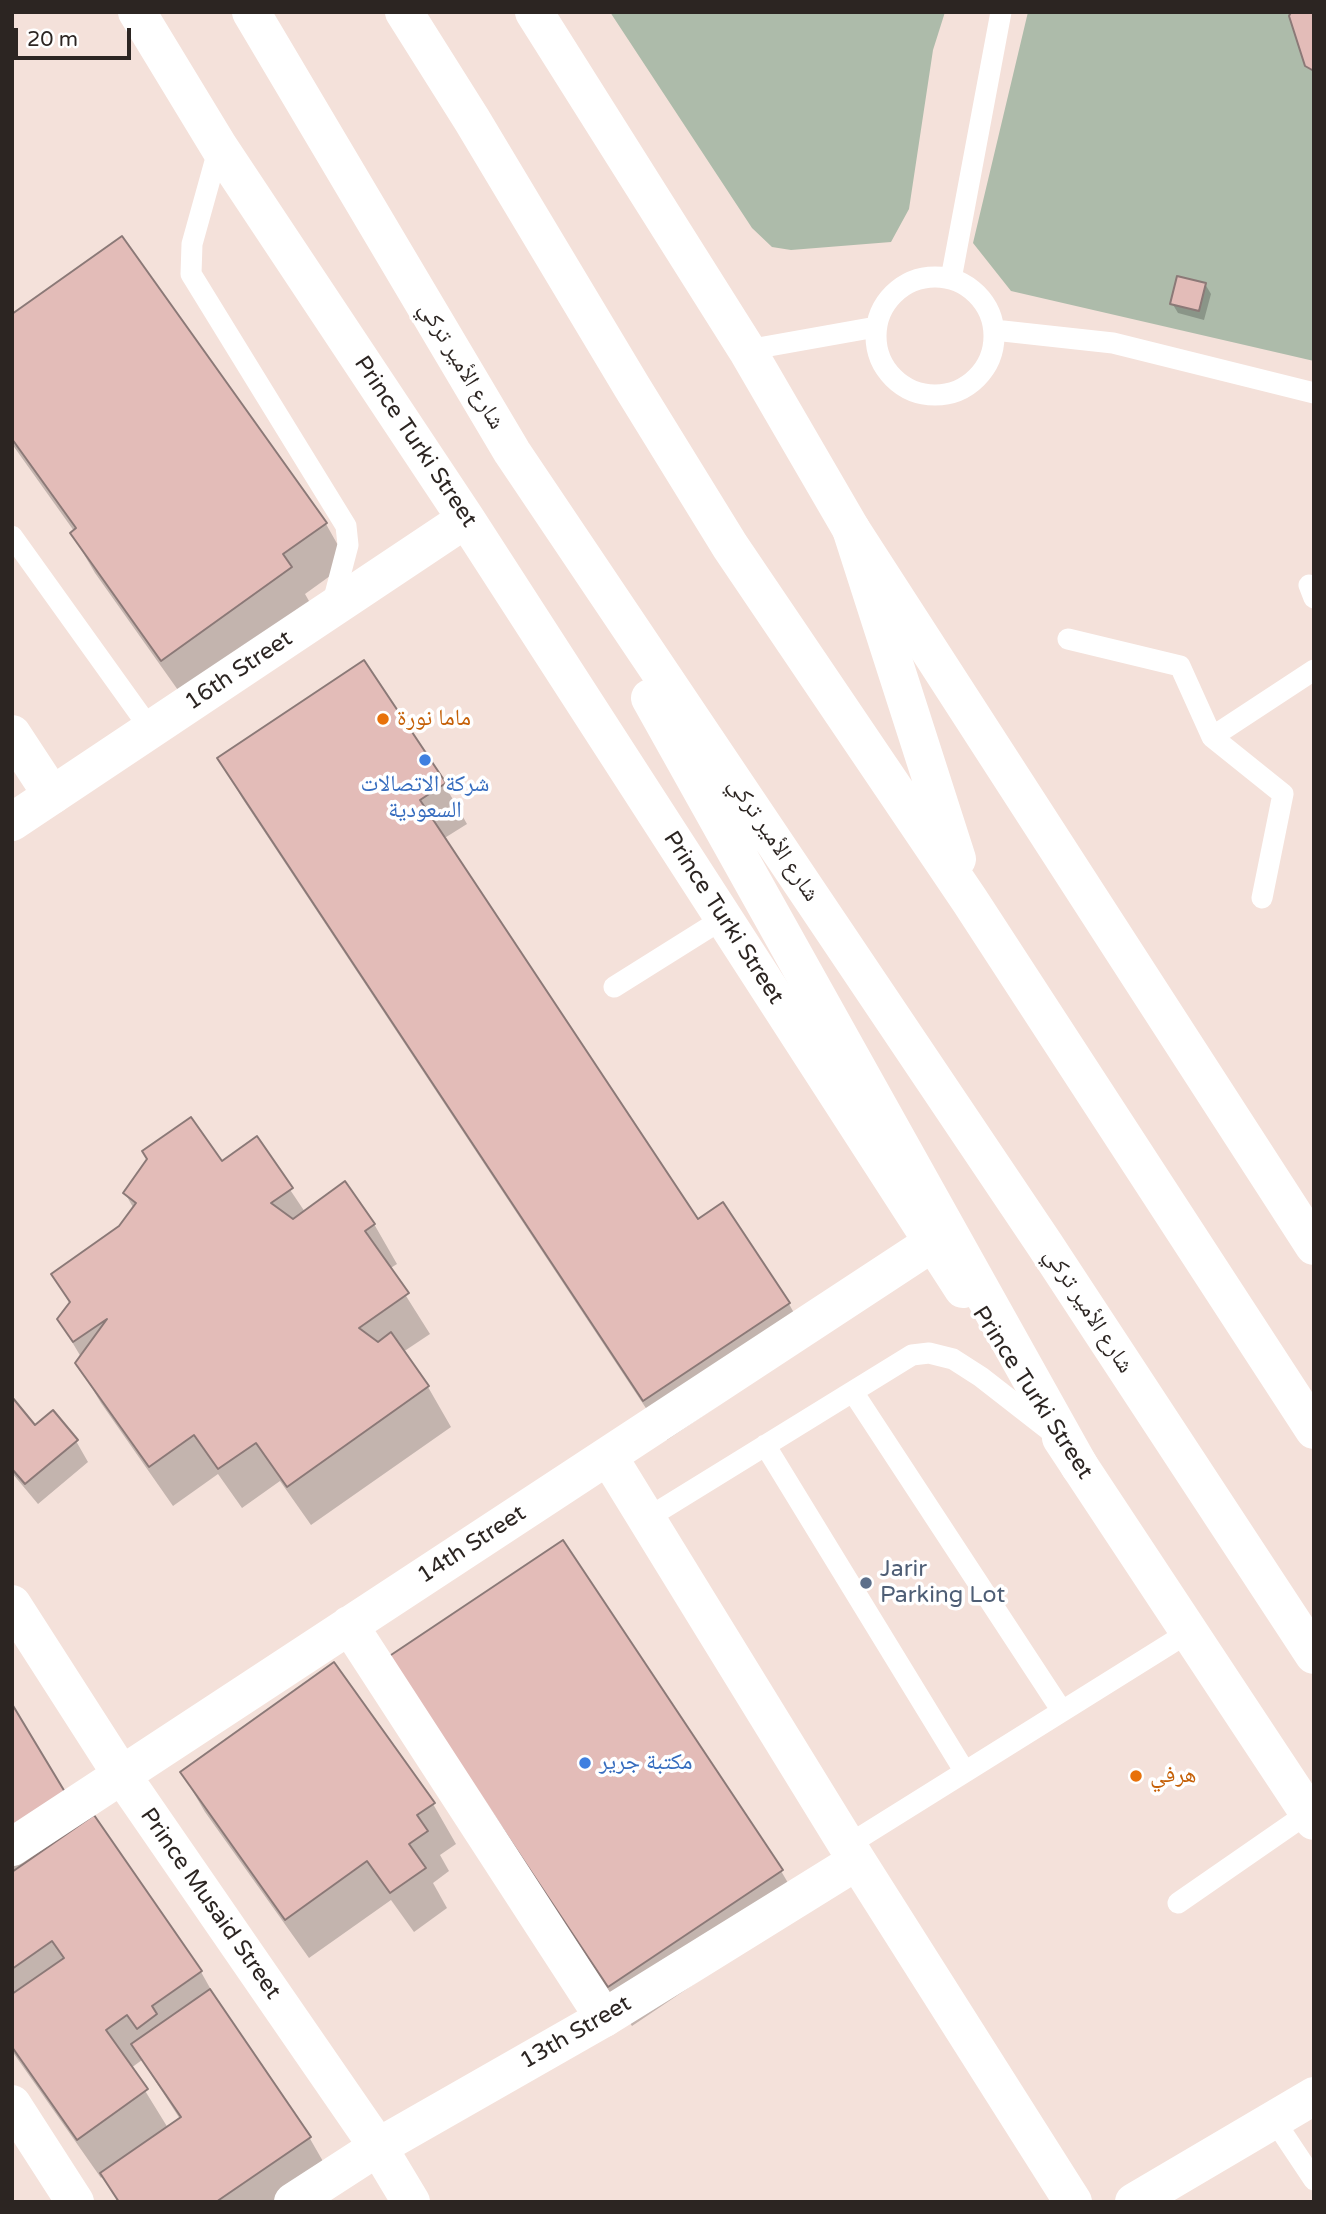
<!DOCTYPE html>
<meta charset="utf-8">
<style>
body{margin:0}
#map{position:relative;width:1326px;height:2214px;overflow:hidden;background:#f4e1da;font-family:"Varela Round",sans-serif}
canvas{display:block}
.frame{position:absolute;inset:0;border:14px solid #2c2522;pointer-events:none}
.scale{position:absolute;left:14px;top:28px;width:117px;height:32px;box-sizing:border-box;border:4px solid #2c2522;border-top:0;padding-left:9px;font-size:21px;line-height:24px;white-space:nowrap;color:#2c2522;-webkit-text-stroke:5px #fff;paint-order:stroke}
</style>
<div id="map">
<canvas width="1326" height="2214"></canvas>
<div class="frame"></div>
<div class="scale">20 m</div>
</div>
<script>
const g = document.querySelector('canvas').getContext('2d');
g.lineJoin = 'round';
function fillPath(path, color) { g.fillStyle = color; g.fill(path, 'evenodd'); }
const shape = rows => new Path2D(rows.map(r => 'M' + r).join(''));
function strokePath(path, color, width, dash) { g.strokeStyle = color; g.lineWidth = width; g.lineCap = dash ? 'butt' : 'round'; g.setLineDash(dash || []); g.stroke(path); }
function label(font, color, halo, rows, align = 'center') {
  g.font = font + ' "Varela Round","Noto Naskh Arabic",sans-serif'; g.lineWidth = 7; g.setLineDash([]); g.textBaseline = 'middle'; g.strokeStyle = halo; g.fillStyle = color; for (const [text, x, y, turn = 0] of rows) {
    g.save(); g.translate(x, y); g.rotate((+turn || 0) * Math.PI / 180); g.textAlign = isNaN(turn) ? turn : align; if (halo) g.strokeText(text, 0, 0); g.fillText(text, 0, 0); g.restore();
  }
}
const green = shape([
 [610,12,945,12,933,50,909,209,891,242,791,250,772,247,752,228],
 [1028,12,1314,12,1314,361,1011,291,973,243]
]);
const shadow = shape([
 [1205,284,1211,294,1204,320,1178,313,1172,303],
 [12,316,326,524,348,563,305,594,313,608,185,700,95,573,72,534,74,531,12,444],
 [220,759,444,784,467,824,443,839,698,1221,723,1205,789,1304,811,1343,667,1440,242,798],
 [256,1139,305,1212,374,1224,397,1264,389,1269,430,1334,403,1352,428,1387,451,1427,311,1525,280,1481,242,1508,218,1474,173,1506,101,1403,77,1363,81,1357,59,1320,70,1304,53,1275,120,1227,134,1209,125,1193,221,1163],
 [12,1400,35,1428,76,1441,88,1462,38,1504,12,1473],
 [334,1664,433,1804,456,1844,440,1855,449,1871,433,1883,447,1908,414,1932,391,1900,309,1958,205,1812,182,1773],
 [413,1697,781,1871,804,1910,632,2026],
 [12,1708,70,1803,201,1972,223,2011,309,2137,332,2177,296,2202,118,2202,103,2176,101,2178,12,2051],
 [142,2060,180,2119,168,2128,131,2068]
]);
const building = shape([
 [1291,12,1314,12,1314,71,1305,66,1289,16,1291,12],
 [122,236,327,523,283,554,292,567,161,661,70,533,76,528,12,439,12,314,122,236],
 [1177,276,1206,283,1199,311,1170,304,1177,276],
 [364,660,446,783,420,800,698,1219,723,1202,790,1303,643,1401,217,758,364,660],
 [191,1117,222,1161,257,1136,293,1188,271,1203,293,1219,345,1181,375,1224,365,1231,409,1293,359,1328,378,1342,391,1332,429,1386,287,1487,256,1443,218,1469,194,1435,149,1467,75,1363,107,1319,73,1342,57,1319,70,1302,51,1274,119,1226,136,1203,123,1193,147,1159,142,1151,191,1117],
 [12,1397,35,1425,53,1410,78,1440,25,1484,12,1469,12,1397],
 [563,1540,783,1870,608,1987,388,1657,563,1540],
 [334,1662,435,1803,417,1815,428,1831,409,1844,426,1868,390,1893,367,1861,285,1920,180,1772,334,1662],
 [12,1704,71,1802,12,1837,12,1704],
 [94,1815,202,1971,152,2006,157,2014,137,2029,127,2015,106,2030,148,2089,77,2140,12,2047,12,1994,64,1958,52,1941,12,1969,12,1872,94,1815],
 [210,1989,311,2137,216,2202,119,2202,100,2173,181,2117,131,2044,210,1989]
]);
const lane = shape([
 [219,147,192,244,191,274,346,526,348,545,332,606],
 '876 336a59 59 0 1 1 118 0a59 59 0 1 1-118 0Z',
 [951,279,1001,12],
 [994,330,1113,343,1314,393],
 [747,350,876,327],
 [12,536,151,730],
 [1309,585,1314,598],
 [1068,639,1180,666,1212,737,1283,794,1262,898],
 [1212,737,1314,670],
 [614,987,724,918],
 [853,1392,1062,1711],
 [765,1445,965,1772],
 [646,1519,912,1355,929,1353,953,1359,981,1377,1049,1430],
 [848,1845,1189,1632],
 [1178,1903,1308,1813],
 [1274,2120,1314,2180]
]);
const street = shape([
 [12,734,52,795],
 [608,1456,857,1861,1073,2202],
 [12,1604,121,1774,378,2147,411,2202],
 [349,1625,604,2018,857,1861],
 [12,1847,932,1243],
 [12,2104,75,2202],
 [1134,2202,1314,2096]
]);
const secondary = shape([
 [137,12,219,147,466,519,963,1289],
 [534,12,747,350,851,529,1314,1246],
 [12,822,466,519],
 [1061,1438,1314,1821],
 [293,2202,378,2147,604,2018]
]);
const primary = shape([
 [251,12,512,452,1045,1245,1314,1655],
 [404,12,472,120,632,387,730,546,970,901,1314,1430],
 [851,529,957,859],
 [650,698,1080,1467]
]);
const markers = [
 [383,719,7,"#e8710a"],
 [425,760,7,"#3f7fe0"],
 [866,1583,7,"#5c6f8a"],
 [585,1763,7,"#3f7fe0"],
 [1136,1776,7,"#e8710a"]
];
const streetNames = [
 ["شارع الأمير تركي",461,366,59],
 ["Prince Turki Street",415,442,56],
 ["16th Street",239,671,-34],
 ["شارع الأمير تركي",773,840,56],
 ["Prince Turki Street",723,918,57],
 ["شارع الأمير تركي",1088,1311,57],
 ["Prince Turki Street",1032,1393,57],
 ["14th Street",472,1545,-33],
 ["Prince Musaid Street",210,1904,55],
 ["13th Street",576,2033,-30]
];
const foodNames = [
 ["ماما نورة",397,719],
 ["هرفي",1150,1776]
];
const shopNames = [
 ["شركة الاتصالات",425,785],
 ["السعودية",425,811],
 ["مكتبة جرير",599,1763,"left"]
];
const serviceNames = [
 ["Jarir",880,1570],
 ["Parking Lot",880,1596]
];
fillPath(green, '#adbbaa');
fillPath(shadow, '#0003');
fillPath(building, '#e3bcb8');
strokePath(building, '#8b7977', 2);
strokePath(lane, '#fff', 21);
strokePath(street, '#fff', 38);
strokePath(secondary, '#fff', 38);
strokePath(primary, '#fff', 38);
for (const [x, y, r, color] of markers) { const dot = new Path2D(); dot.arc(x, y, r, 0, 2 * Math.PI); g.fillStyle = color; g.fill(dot); strokePath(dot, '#fff', 2.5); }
label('23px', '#2c2522', '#fff', streetNames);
label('23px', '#c56008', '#fff', foodNames, 'left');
label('23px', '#366cbe', '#fff', shopNames);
label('23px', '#4e5e75', '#fff', serviceNames, 'left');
</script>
